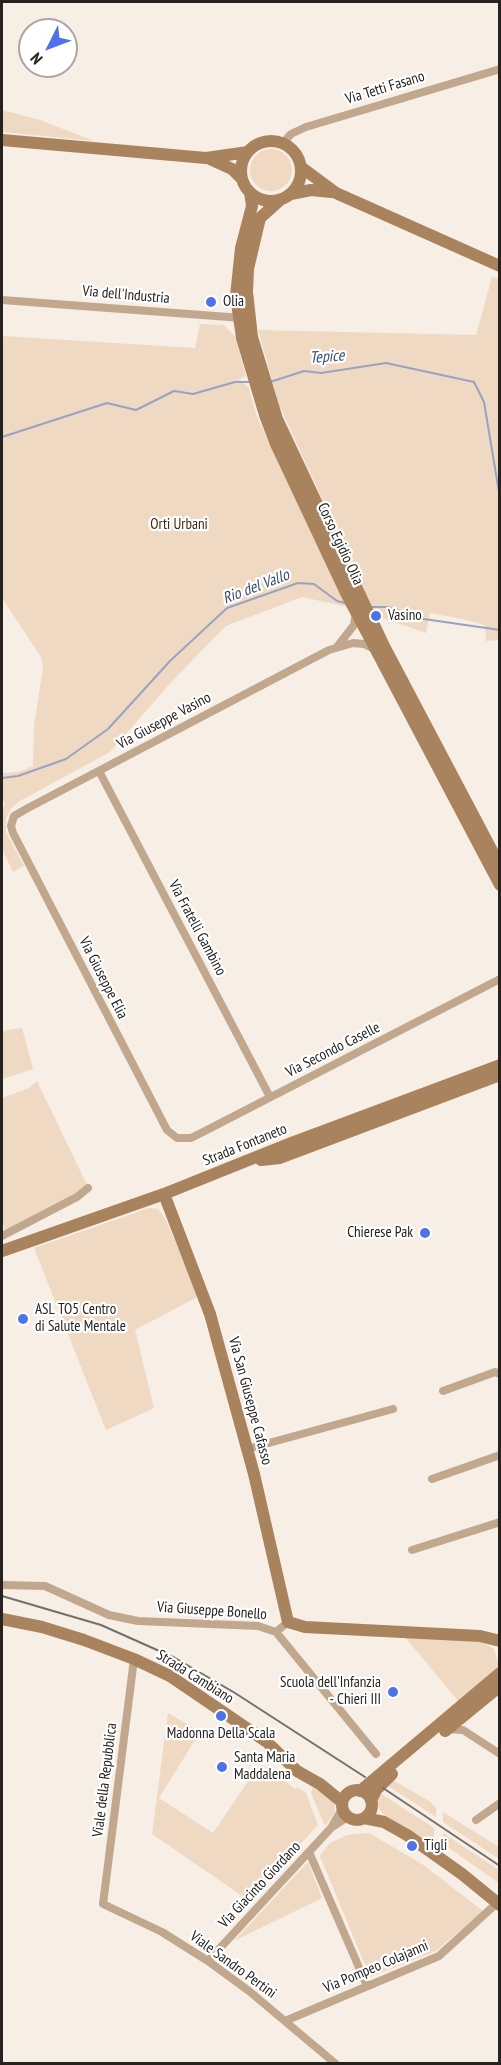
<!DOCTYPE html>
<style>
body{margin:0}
#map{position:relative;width:501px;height:2065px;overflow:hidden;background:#f7eee5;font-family:"PT Sans Narrow",sans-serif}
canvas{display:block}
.frame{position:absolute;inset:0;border:3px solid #25221f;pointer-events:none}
.north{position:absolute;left:18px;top:18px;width:60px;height:60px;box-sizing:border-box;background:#fff;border:2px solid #a8a7a5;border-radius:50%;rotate:228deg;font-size:16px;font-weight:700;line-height:24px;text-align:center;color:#25221f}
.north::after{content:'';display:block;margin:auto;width:21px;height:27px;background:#4d73e7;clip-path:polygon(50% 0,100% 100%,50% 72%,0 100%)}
</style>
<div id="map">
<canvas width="501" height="2065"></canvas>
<div class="frame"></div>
<div class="north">N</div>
</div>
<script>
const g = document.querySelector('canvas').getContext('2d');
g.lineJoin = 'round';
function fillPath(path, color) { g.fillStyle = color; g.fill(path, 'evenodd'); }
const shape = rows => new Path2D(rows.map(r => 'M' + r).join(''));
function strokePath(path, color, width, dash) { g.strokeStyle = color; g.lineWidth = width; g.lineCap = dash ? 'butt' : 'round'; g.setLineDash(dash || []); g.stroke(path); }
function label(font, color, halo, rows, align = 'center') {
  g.font = font + ' "PT Sans Narrow",sans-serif'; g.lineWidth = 4.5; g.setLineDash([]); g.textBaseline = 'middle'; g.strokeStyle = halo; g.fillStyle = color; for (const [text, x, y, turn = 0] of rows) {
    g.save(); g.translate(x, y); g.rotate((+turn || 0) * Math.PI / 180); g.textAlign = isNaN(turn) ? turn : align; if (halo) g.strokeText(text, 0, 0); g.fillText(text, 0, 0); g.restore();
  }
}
const green = shape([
 [2,110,40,120,94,141,2,132],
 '250 170a21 21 0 1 1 42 0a21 21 0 1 1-42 0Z',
 [492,277,499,279,499,640,486,641,485,625,462,619,430,613,426,633,376,616,279,405,258,330,476,335],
 [200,324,224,325,235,336,246,376,239,379,249,388,257,417,348,607,302,597,226,626,175,678,110,752,18,802,11,809,6,818,6,832,24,866,13,872,2,849,2,811,5,805,2,795,2,773,19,772,33,766,34,726,43,668,41,657,2,598,2,336,195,348],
 [22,1028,33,1069,2,1079,2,1031],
 [37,1081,87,1185,81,1191,5,1232,2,1217,2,1098,29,1088],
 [149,1208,158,1209,165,1218,199,1296,135,1330,154,1408,106,1430,34,1248],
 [405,1637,480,1641,494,1649,499,1666,459,1702],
 [168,1713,200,1732,159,1798,213,1833,259,1765,296,1789,297,1787,306,1793,318,1825,248,1900,152,1834],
 [393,1780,431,1802,436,1808,436,1817,385,1784],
 [313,1786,334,1801,335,1812,325,1826,311,1793],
 [380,1793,434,1828,434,1836,426,1841,382,1813,377,1805],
 [443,1812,499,1847,499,1859,443,1822],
 [369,1833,422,1864,483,1911,436,1951,370,1977,320,1856,330,1843,347,1835],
 [443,1833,499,1870,499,1883,443,1844],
 [308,1862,322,1898,234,1941]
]);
const stream = shape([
 [270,382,304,371,321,373,386,363,474,382,484,402,500,498],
 [2,437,107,403,136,410,174,391,193,394,235,382,250,382],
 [371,607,388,607,424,619,500,630],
 [2,778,18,776,66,759,108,729,170,661,227,608,298,583,314,584,337,601,345,603]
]);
const street = shape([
 [283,143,291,134,306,127,500,69],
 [2,300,242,318],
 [337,647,354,625,356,612],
 [376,650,364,644,353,643,329,650,28,808,14,816,11,826,13,833,167,1130,177,1138,191,1138,203,1132,500,979],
 [99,771,270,1097],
 [2,1236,77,1197,88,1188],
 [443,1391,495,1372,500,1374],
 [247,1449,393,1409],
 [432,1479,500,1455],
 [412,1550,500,1522],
 [2,1585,45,1586,109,1615,138,1621,258,1626,276,1632,288,1622],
 [276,1632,376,1754],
 [134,1659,103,1904,162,1932,208,1961,249,1991,336,2064],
 [447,1729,463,1730,500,1754],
 [476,1820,500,1803],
 [334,1826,348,1817],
 [309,1852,367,1986],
 [208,1961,331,1828,342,1809],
 [285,2021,439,1956,497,1903]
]);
const secondary = shape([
 [2,140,206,158,248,152],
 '241 171a30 30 0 1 1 60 0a30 30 0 1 1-60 0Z',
 [210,159,232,169,242,179],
 [301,167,336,193,500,266],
 [250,192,252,206,241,248,236,296,242,338,265,415,276,444,346,593,500,885],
 [291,194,311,190,331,192],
 [280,200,260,218,248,269,247,292,252,337,277,419,384,646,500,866],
 [261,1160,280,1158,500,1075],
 [164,1194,210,1314,254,1474,288,1622,305,1627,480,1636,500,1641],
 [2,1251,164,1194,291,1143,500,1065],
 [2,1619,42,1627,84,1640,134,1659,170,1676,267,1742,297,1771,320,1784,342,1802],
 [445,1731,500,1686],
 '342 1805a15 15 0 1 1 30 0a15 15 0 1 1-30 0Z',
 [360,1791,500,1673],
 [371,1801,376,1790,392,1774],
 [364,1818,384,1822,407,1835,462,1874,500,1905]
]);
const rail = shape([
 [2,1596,101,1625,175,1658,235,1693,365,1777],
 [383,1788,500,1866]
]);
const markers = [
 [211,302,6,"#4d73e7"],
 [376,616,6,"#4d73e7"],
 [425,1233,6,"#4d73e7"],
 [23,1319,6,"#4d73e7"],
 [393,1692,6,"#4d73e7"],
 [221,1716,6,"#4d73e7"],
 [222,1767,6,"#4d73e7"],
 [412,1846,6,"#4d73e7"]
];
const streetNames = [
 ["Via Tetti Fasano",385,88,-17],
 ["Via dell'Industria",126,295,5],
 ["Corso Egidio Olia",340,544,65],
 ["Via Giuseppe Vasino",164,721,-28],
 ["Via Fratelli Gambino",197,928,62],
 ["Via Giuseppe Elia",103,978,63],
 ["Via Secondo Caselle",333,1050,-27],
 ["Strada Fontaneto",245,1145,-22],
 ["Via San Giuseppe Cafasso",250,1401,75],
 ["Via Giuseppe Bonello",212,1611,4],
 ["Strada Cambiano",195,1677,32],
 ["Viale della Repubblica",105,1780,-83],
 ["Via Giacinto Giordano",260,1885,-47],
 ["Viale Sandro Pertini",233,1965,36],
 ["Via Pompeo Colajanni",376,1967,-23]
];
const poiNames = [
 ["Olia",223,302],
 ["Vasino",388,616],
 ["Chierese Pak",413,1233,"right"],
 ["ASL TO5 Centro",35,1310],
 ["di Salute Mentale",35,1327],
 ["Scuola dell'Infanzia",381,1683,"right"],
 ["- Chieri III",381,1700,"right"],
 ["Madonna Della Scala",221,1734,"center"],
 ["Santa Maria",234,1758],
 ["Maddalena",234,1775],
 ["Tigli",424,1846]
];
const parkNames = [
 ["Orti Urbani",179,525]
];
const waterNames = [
 ["Tepice",327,357,-4],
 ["Rio del Vallo",256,587,-21]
];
fillPath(green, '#f0d9c3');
strokePath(stream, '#98a4bf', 2);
strokePath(street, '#c0a78e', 8);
strokePath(secondary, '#a8835e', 12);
strokePath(rail, '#756f6a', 2);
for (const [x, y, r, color] of markers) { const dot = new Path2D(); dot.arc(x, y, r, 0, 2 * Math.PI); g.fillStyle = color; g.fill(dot); strokePath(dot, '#fff', 2); }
label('15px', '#25221f', '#fff', streetNames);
label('15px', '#25221f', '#fff', poiNames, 'left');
label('15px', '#402609', '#fff', parkNames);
label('italic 16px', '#3c4c75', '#fff', waterNames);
</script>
